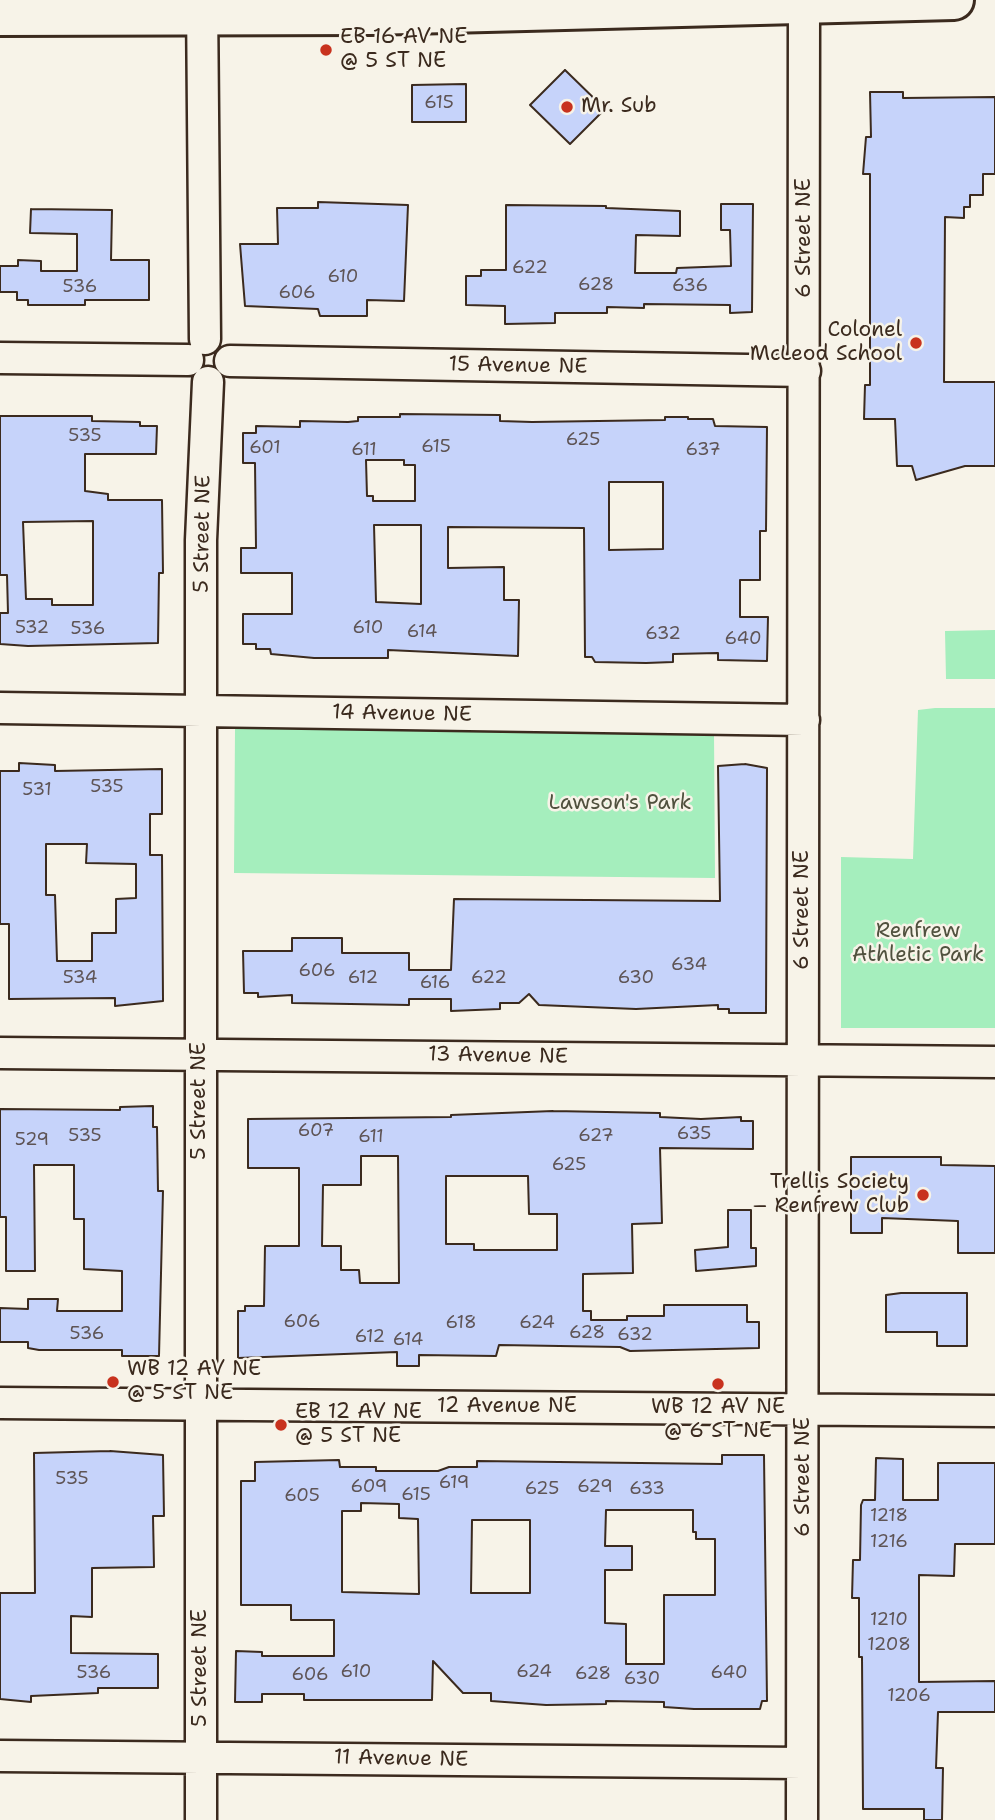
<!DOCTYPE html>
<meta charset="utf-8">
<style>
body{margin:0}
canvas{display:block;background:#f7f3e8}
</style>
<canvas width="995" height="1820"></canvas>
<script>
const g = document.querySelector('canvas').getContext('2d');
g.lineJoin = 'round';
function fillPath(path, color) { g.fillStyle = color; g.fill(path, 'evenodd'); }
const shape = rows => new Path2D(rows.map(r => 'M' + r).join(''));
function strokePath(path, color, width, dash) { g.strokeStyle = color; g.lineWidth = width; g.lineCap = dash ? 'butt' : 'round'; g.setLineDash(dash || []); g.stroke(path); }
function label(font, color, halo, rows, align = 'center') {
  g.font = font + ' "Shantell Sans",sans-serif'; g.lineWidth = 5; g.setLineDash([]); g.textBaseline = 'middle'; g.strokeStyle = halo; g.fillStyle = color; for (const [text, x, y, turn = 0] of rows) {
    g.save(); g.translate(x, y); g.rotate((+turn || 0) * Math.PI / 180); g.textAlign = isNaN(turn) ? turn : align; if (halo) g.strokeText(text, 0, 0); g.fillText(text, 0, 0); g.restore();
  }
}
const green = shape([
 [995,630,995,679,946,679,945,631],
 [935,708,995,708,995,1028,841,1028,841,857,913,859,918,710],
 [238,728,714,731,715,878,234,873,235,729]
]);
const building = shape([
 [565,70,605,109,570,144,530,105,565,70],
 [466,84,466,122,412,122,412,85,466,84],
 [870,92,903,92,903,98,995,97,995,174,983,174,983,195,970,195,970,207,964,207,964,218,945,217,944,382,995,382,995,466,965,466,916,480,912,466,897,466,895,419,864,419,865,385,870,385,870,174,863,174,866,137,871,137,870,92],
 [318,202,408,205,404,301,367,300,367,316,320,316,318,309,245,306,240,244,278,244,277,208,318,208,318,202],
 [721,204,753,204,752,312,730,313,730,305,644,304,644,308,607,307,607,313,555,313,555,323,505,324,505,306,466,305,466,276,481,276,481,270,506,270,506,205,606,206,606,208,680,211,680,236,636,235,635,273,676,273,677,268,731,266,730,230,721,230,721,204],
 [31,209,112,210,111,260,149,260,149,300,85,300,85,305,28,305,28,300,17,300,17,292,0,292,0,266,18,266,18,260,41,261,41,271,77,271,77,234,30,233,31,209],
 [400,414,500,415,500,421,532,422,665,420,665,417,688,417,688,419,713,419,715,426,767,427,766,531,760,531,760,580,740,580,740,617,768,617,767,661,718,660,718,653,673,654,673,662,646,663,595,662,592,657,585,657,584,528,448,527,448,568,504,567,504,600,519,600,518,656,388,650,388,658,314,658,271,654,270,649,256,649,256,644,243,644,243,614,292,614,292,573,241,573,241,548,256,548,255,463,243,463,243,433,256,433,256,426,300,427,300,421,348,422,358,421,358,417,400,417,400,414],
 [366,460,404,460,404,465,415,465,415,501,373,501,373,496,367,496,366,460],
 [609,482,663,482,663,549,609,550,609,482],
 [374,525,421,525,421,604,376,602,374,525],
 [0,416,92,416,92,421,140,422,140,426,157,426,156,454,85,454,85,491,108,494,108,500,162,500,163,573,159,573,158,643,28,646,0,644,0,613,8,613,7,575,0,575,0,416],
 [93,521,93,605,52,605,52,599,26,599,23,522,93,521],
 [19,763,55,765,55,771,162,769,162,814,150,814,150,855,162,855,163,1001,115,1006,115,998,9,999,9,924,0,924,0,771,19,771,19,763],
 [46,844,87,844,86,863,136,864,136,898,116,899,116,933,92,933,92,961,57,961,55,895,46,895,46,844],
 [745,764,767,768,766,1013,729,1013,729,1009,718,1009,718,1005,636,1009,539,1005,529,994,519,1003,500,1003,500,1009,451,1011,451,999,409,999,409,1005,292,1003,292,995,258,997,258,993,244,993,243,951,292,951,292,938,342,938,342,953,409,953,409,970,451,970,454,899,720,901,718,766,745,764],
 [153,1106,153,1127,157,1127,158,1191,163,1191,159,1356,122,1356,122,1350,39,1350,28,1348,28,1342,0,1342,0,1308,28,1309,28,1299,58,1299,57,1311,122,1311,122,1271,84,1269,84,1219,74,1219,74,1165,34,1165,35,1271,6,1271,6,1217,0,1217,0,1109,120,1110,120,1107,153,1106],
 [553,1111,660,1113,660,1117,701,1119,741,1117,741,1121,753,1121,753,1149,660,1148,662,1223,632,1224,633,1273,583,1274,583,1311,591,1311,591,1320,627,1320,627,1316,664,1316,664,1305,747,1305,747,1322,759,1322,759,1348,630,1351,620,1347,499,1345,496,1356,419,1355,419,1366,397,1366,397,1352,238,1358,238,1311,245,1311,245,1306,264,1306,265,1246,299,1246,299,1168,248,1168,248,1119,451,1117,451,1115,553,1111],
 [361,1156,398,1156,399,1283,360,1283,359,1270,341,1270,341,1246,322,1246,323,1185,361,1185,361,1156],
 [446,1176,528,1176,529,1214,557,1214,557,1250,474,1250,474,1244,446,1244,446,1176],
 [851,1157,941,1157,941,1165,995,1166,995,1253,958,1253,958,1221,882,1218,882,1233,851,1233,851,1157],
 [728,1210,751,1210,751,1248,756,1248,756,1266,696,1271,695,1250,728,1247,728,1210],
 [901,1293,967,1293,967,1346,937,1346,937,1332,886,1332,886,1295,901,1293],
 [110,1451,163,1455,164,1516,153,1516,154,1567,92,1568,92,1617,71,1616,71,1653,158,1654,158,1688,98,1688,98,1693,31,1696,31,1702,0,1699,0,1593,35,1593,34,1453,110,1451],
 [722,1455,764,1455,767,1701,762,1701,760,1709,694,1709,664,1707,664,1702,606,1701,606,1704,546,1705,491,1701,491,1693,463,1693,433,1661,432,1700,304,1700,304,1694,262,1694,262,1702,235,1702,236,1651,262,1652,262,1656,334,1656,334,1620,291,1620,291,1605,241,1605,241,1481,255,1481,255,1462,339,1460,340,1467,376,1467,376,1471,438,1471,449,1467,477,1467,477,1461,722,1464,722,1455],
 [361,1503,399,1504,399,1518,418,1519,419,1594,342,1592,342,1511,361,1511,361,1503],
 [606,1510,693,1510,693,1532,696,1532,696,1539,715,1539,715,1595,664,1595,664,1664,626,1664,626,1624,605,1623,605,1570,632,1570,632,1546,605,1546,606,1510],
 [472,1520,530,1520,530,1593,471,1593,472,1520],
 [876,1458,903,1459,903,1500,938,1500,938,1463,995,1463,995,1544,955,1544,954,1576,919,1575,919,1682,995,1681,995,1712,938,1712,936,1768,943,1768,942,1820,924,1820,924,1809,863,1809,862,1657,859,1657,859,1598,852,1598,853,1560,860,1560,861,1505,863,1500,875,1500,876,1458]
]);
const minor = shape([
 [202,0,205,339],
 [0,358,188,360],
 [230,361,805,371],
 [0,708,804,720],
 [0,1053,995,1062],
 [0,1403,995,1411],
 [0,1756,802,1763],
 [201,1820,201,540,208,382],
 [802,1820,804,0]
]);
const highway = shape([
 [0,16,370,15,954,0]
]);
const markers = [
 [326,50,7,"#c8321e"],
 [567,107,7,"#c8321e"],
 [916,343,7,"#c8321e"],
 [923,1195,7,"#c8321e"],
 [113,1382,7,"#c8321e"],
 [718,1384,7,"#c8321e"],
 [281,1425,7,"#c8321e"]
];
const numberNames = [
 ["615",439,103],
 ["622",530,268],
 ["610",343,277],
 ["628",596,285],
 ["636",690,286],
 ["536",80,287],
 ["606",297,293],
 ["535",85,436],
 ["625",583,440],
 ["615",436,447],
 ["601",265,448],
 ["611",364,450],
 ["637",703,450],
 ["532",32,628],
 ["610",368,628],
 ["536",88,629],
 ["614",422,632],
 ["632",663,634],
 ["640",743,639],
 ["535",107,787],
 ["531",37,790],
 ["634",689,965],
 ["606",317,971],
 ["534",80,978],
 ["612",363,978],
 ["622",489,978],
 ["630",636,978],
 ["616",435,983],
 ["607",316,1131],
 ["635",694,1134],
 ["535",85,1136],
 ["627",596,1136],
 ["611",371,1137],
 ["529",32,1140],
 ["625",569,1165],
 ["606",302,1322],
 ["618",461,1323],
 ["624",537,1323],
 ["628",587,1333],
 ["536",87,1334],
 ["632",635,1335],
 ["612",370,1337],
 ["614",408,1340],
 ["535",72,1479],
 ["619",454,1483],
 ["609",369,1487],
 ["629",595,1487],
 ["625",542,1489],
 ["633",647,1489],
 ["615",416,1495],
 ["605",302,1496],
 ["1218",889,1516],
 ["1216",889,1542],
 ["1210",889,1620],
 ["1208",889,1645],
 ["610",356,1672],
 ["624",534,1672],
 ["536",94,1673],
 ["640",729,1673],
 ["628",593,1674],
 ["606",310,1675],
 ["630",642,1679],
 ["1206",909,1696]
];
const poiNames = [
 ["EB 16 AV NE",340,38],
 ["@ 5 ST NE",340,62],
 ["Mr. Sub",581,107],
 ["Colonel",902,331,"right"],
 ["McLeod School",902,355,"right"],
 ["Trellis Society",909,1183,"right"],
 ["– Renfrew Club",909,1207,"right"],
 ["WB 12 AV NE",127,1370],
 ["@ 5 ST NE",127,1394],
 ["WB 12 AV NE",718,1408,"center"],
 ["@ 6 ST NE",718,1432,"center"],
 ["EB 12 AV NE",295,1413],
 ["@ 5 ST NE",295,1437]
];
const streetNames = [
 ["6 Street NE",805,238,-90],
 ["15 Avenue NE",518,366,1],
 ["5 Street NE",203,534,-89],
 ["14 Avenue NE",402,714,1],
 ["6 Street NE",803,910,-90],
 ["13 Avenue NE",498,1056,1],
 ["5 Street NE",200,1101,-90],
 ["12 Avenue NE",507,1407],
 ["6 Street NE",804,1477,-90],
 ["5 Street NE",201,1668,-90],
 ["11 Avenue NE",401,1759,1]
];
const parkNames = [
 ["Lawson's Park",620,804],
 ["Renfrew",918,932],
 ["Athletic Park",918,956]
];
fillPath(green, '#a5eebd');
fillPath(building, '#c6d3fa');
strokePath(building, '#3b2a1e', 2);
strokePath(minor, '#3b2a1e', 35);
strokePath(highway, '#3b2a1e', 44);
strokePath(minor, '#f7f3e8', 30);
strokePath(highway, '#f7f3e8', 38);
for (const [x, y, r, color] of markers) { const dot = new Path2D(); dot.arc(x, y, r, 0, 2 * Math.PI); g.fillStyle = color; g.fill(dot); strokePath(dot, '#f7f3e8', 2.5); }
label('18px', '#5e5455', null, numberNames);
label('21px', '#3b2a1e', '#f7f3e8', poiNames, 'left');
label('21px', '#3b2a1e', '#f7f3e8', streetNames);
label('21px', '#50513e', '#f7f3e8', parkNames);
</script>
